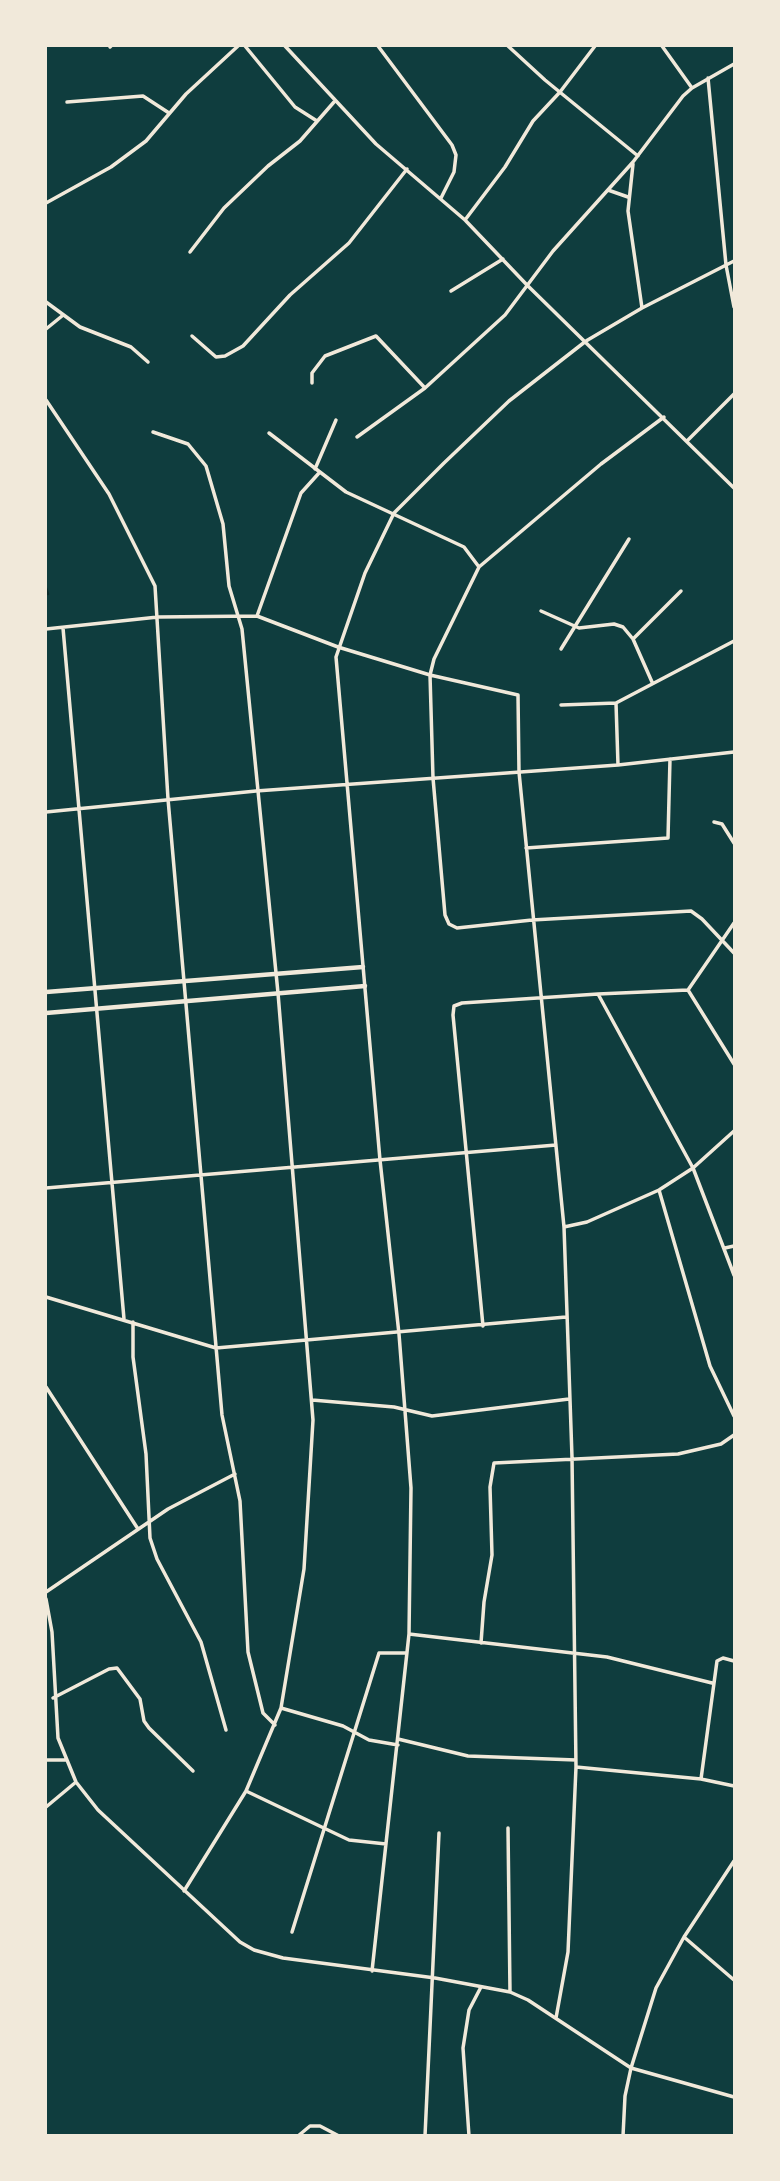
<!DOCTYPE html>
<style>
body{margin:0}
#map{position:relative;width:780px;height:2181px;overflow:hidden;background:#0f3d3e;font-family:Figtree,sans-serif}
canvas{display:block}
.frame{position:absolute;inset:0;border:47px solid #f1e9da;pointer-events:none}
</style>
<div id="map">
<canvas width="780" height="2181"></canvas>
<div class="frame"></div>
</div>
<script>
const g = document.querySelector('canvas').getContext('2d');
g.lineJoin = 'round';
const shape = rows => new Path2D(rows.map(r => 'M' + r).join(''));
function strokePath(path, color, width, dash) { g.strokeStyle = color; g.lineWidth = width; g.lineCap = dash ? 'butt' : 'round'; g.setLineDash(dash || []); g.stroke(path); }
const stream = shape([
 [46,588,48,594]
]);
const minor = shape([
 [245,46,295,107,317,121],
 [285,46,376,144,465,220,527,285,734,488],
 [378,46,452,145,456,155,454,172,441,198],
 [508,46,545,80,638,156],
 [662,46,692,88],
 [110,47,111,46],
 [708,78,726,265,734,307],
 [67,102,143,96,169,113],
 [633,164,628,211,642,308],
 [608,190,628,197],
 [46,203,111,167,146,141,186,94,238,46],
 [465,220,505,167,533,121,560,92,595,46],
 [190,252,224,208,268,166,300,141,334,102],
 [451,291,503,259],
 [46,302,80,327,131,347,148,362],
 [46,329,62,316],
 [192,336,216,357,225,356,243,346,290,295,349,243,407,169],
 [312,383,312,373,325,356,376,336,425,388],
 [46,400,109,494,155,586,168,799,222,1415,240,1501,248,1652,263,1713,275,1725],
 [664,417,601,464,479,567,434,659,430,675,433,778,445,915,449,924,457,928,532,920,691,911,702,919,734,953],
 [153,432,188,444,206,466,223,524,229,586,242,629,278,993,313,1420,304,1569,281,1708,246,1791,184,1891],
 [269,433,346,492,464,547,479,567],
 [357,437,425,388,505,315,553,251,633,162,683,96,692,88,734,64],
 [688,440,734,394],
 [315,469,336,420],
 [541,611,579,628,614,624,623,627,633,639],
 [257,616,301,493,319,473],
 [63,628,124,1319],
 [46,629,158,617,257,616,338,647,430,675,518,695,519,772,564,1227,572,1457,576,1767,568,1952,556,2018],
 [561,649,629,539],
 [652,682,633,639,681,591],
 [616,703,618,765],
 [561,705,616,703,734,641],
 [46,812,256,791,618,765,734,752],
 [714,822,722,824,734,843],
 [526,848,668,838,670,759],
 [688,990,734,1064],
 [598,994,688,990,734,923],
 [46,1188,556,1145],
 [659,1190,710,1366,734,1416],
 [564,1227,587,1222,659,1190,693,1168,734,1131],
 [725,1248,734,1246],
 [46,1297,216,1348,566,1317],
 [133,1322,133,1357,146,1454,150,1538,157,1559,201,1642,226,1730],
 [483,1326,453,1015,454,1006,462,1003,598,994,693,1168,734,1275],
 [46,1387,138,1529],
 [312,1400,394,1407,432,1416,569,1399],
 [46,1592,168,1509,235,1474],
 [46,1599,52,1632,58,1738,76,1782,98,1810,240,1942,254,1950,283,1958,435,1978,510,1992,528,2000,631,2068,734,2097],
 [409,1634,607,1657,712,1683],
 [481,1643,484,1602,492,1555,490,1487,494,1463,678,1454,721,1444,734,1435],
 [53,1698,109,1669,117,1668,140,1699,144,1721,149,1728,193,1771],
 [281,1708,343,1726,369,1740,398,1745],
 [398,1739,468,1756,576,1760],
 [46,1760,66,1760],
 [576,1767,701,1779,734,1786],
 [701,1779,717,1661,723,1658,734,1661],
 [246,1791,349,1840,386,1844],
 [46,1807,76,1782],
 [508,1828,510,1992],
 [292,1932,379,1653,407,1653],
 [684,1937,734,1980],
 [372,1971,409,1634,411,1488,399,1334,380,1160,336,657,365,573,394,513,444,463,509,401,586,341,642,308,734,261],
 [298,2136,310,2126,320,2126,339,2136],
 [425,2136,439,1833],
 [469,2136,463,2048,469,2010,481,1987],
 [623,2136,625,2096,631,2068,656,1988,684,1937,734,1861]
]);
const tertiary = shape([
 [46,992,363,967],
 [46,1013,365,986]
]);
strokePath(stream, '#0a2a2b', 2.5);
strokePath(minor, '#f1e9da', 3.5);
strokePath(tertiary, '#f1e9da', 4.5);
</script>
